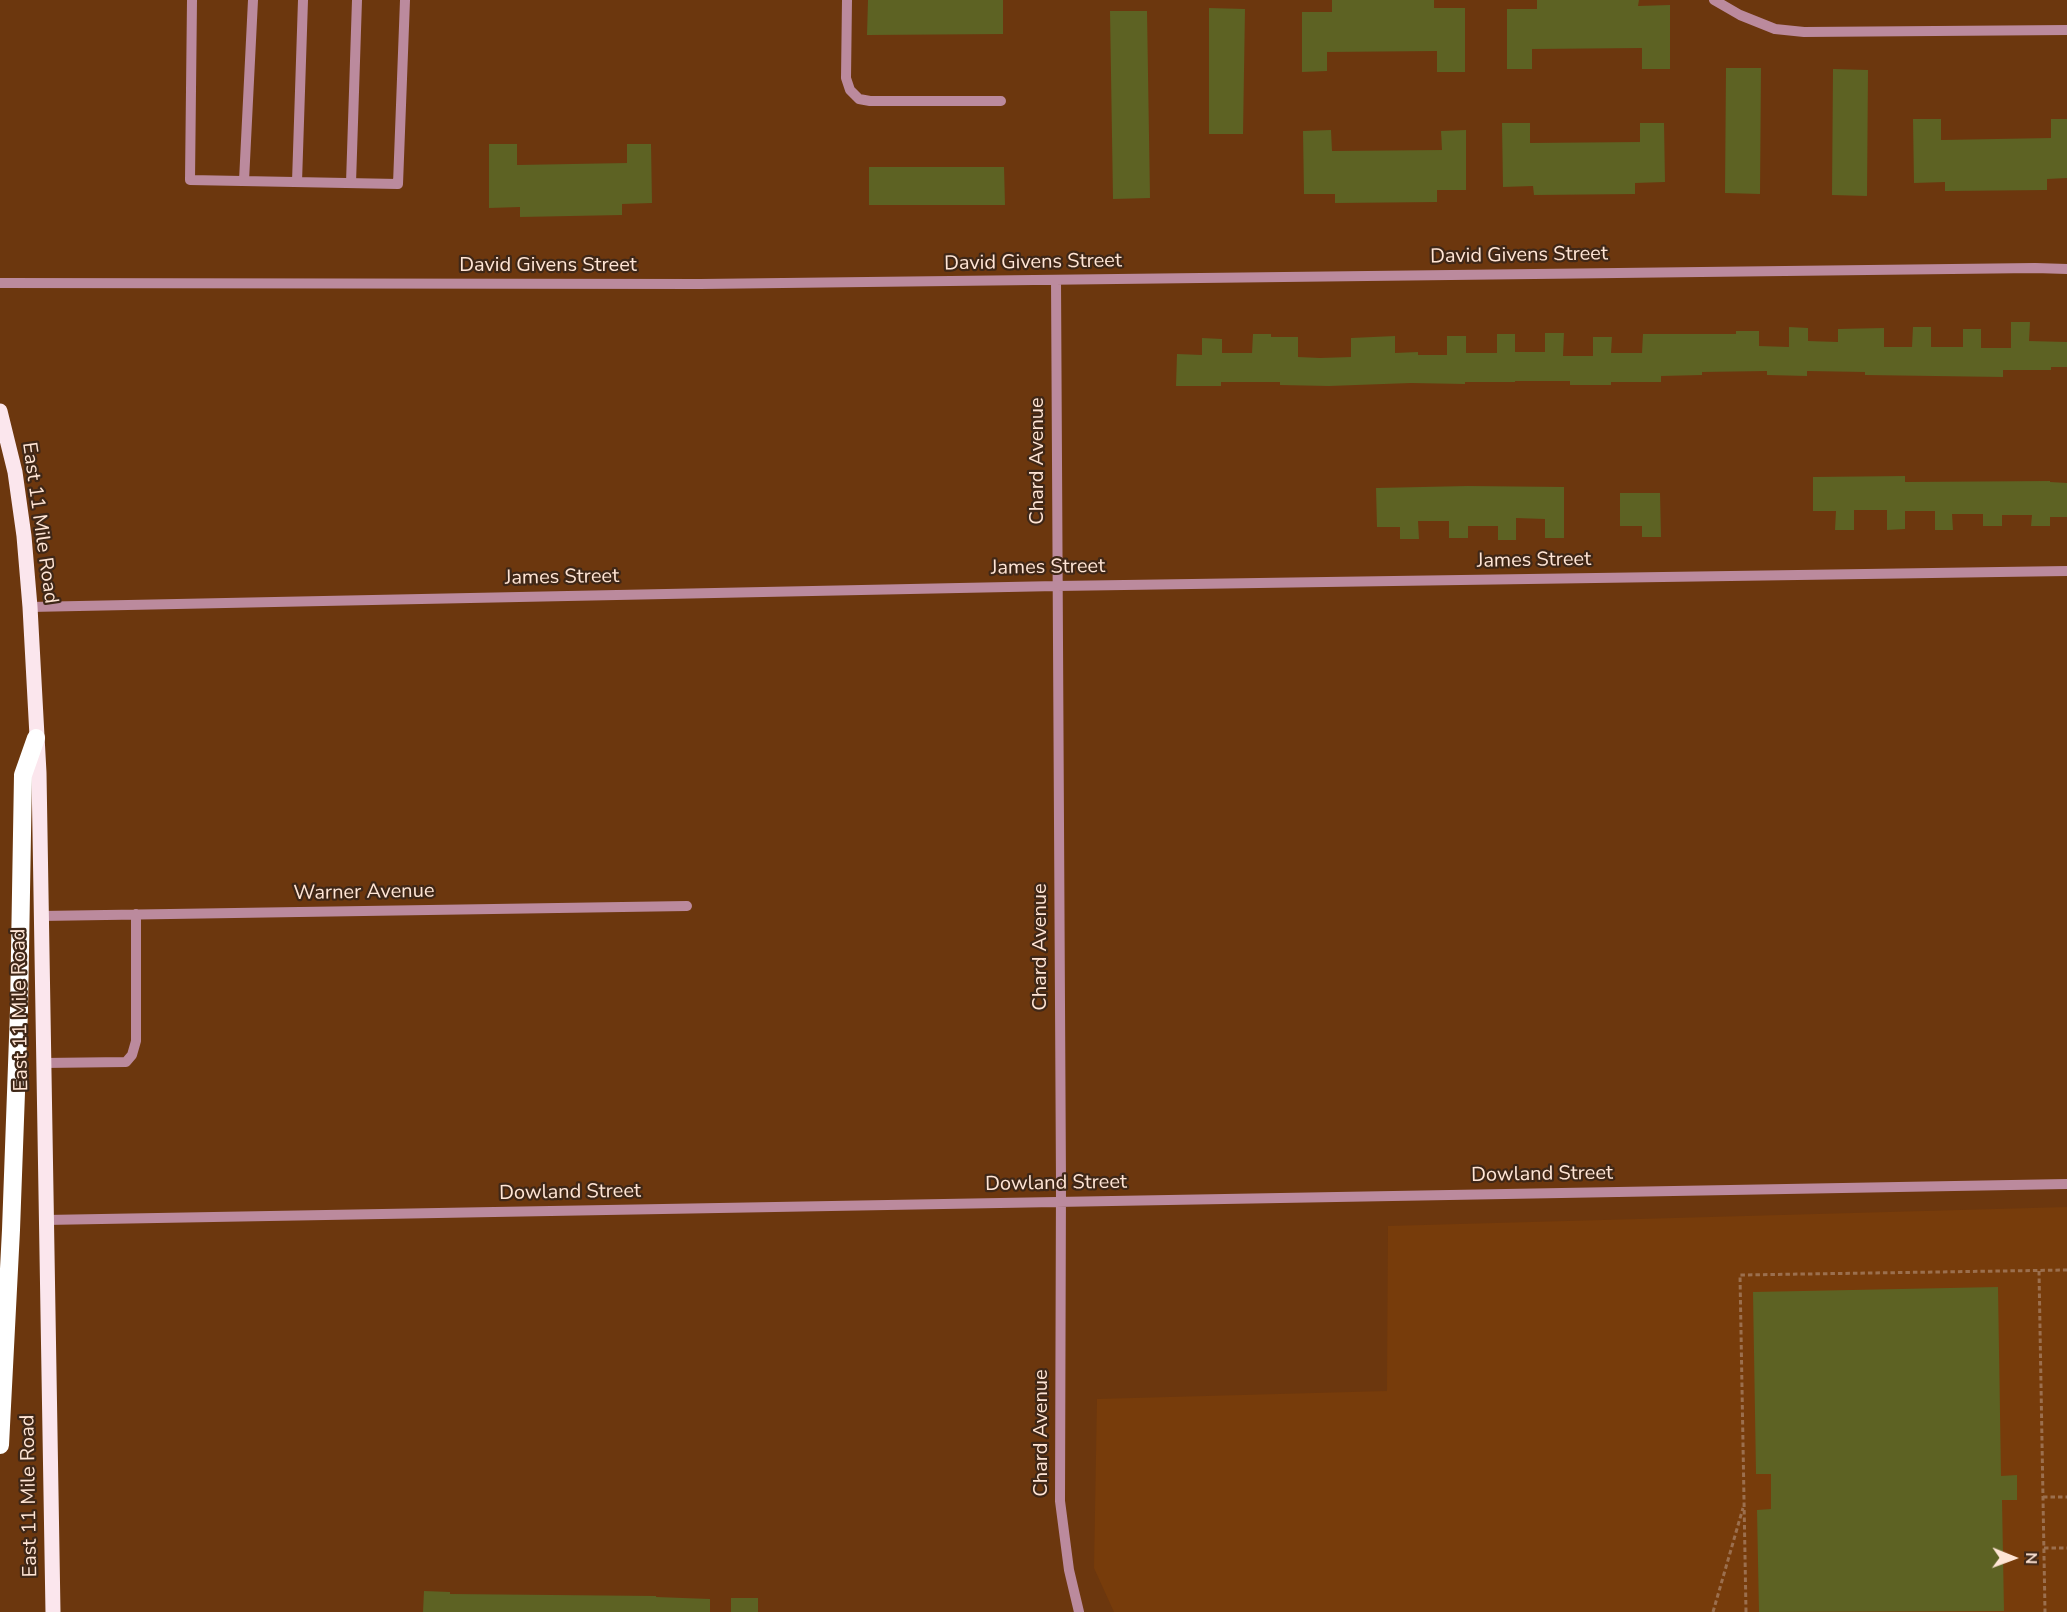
<!DOCTYPE html>
<style>
body{margin:0}
#map{position:relative;width:2067px;height:1612px;overflow:hidden;background:#6c370e;font-family:"Nunito Sans",sans-serif}
canvas{display:block}
.north{position:absolute;left:1983px;top:1528px;width:60px;height:60px;-webkit-text-stroke:4px #3f2717;paint-order:stroke;rotate:91deg;font-size:16px;font-weight:700;line-height:24px;text-align:center;color:#ffe5d5}
.north::after{content:'';display:block;margin:auto;width:21px;height:27px;background:#ffe5d5;clip-path:polygon(50% 0,100% 100%,50% 72%,0 100%)}
</style>
<div id="map">
<canvas width="2067" height="1612"></canvas>
<div class="north">N</div>
</div>
<script>
const g = document.querySelector('canvas').getContext('2d');
g.lineJoin = 'round';
function fillPath(path, color) { g.fillStyle = color; g.fill(path, 'evenodd'); }
const shape = rows => new Path2D(rows.map(r => 'M' + r).join(''));
function strokePath(path, color, width, dash) { g.strokeStyle = color; g.lineWidth = width; g.lineCap = dash ? 'butt' : 'round'; g.setLineDash(dash || []); g.stroke(path); }
function label(font, color, halo, rows, align = 'center') {
  g.font = font + ' "Nunito Sans",sans-serif'; g.lineWidth = 4.5; g.setLineDash([]); g.textBaseline = 'middle'; g.strokeStyle = halo; g.fillStyle = color; for (const [text, x, y, turn = 0] of rows) {
    g.save(); g.translate(x, y); g.rotate((+turn || 0) * Math.PI / 180); g.textAlign = isNaN(turn) ? turn : align; if (halo) g.strokeText(text, 0, 0); g.fillText(text, 0, 0); g.restore();
  }
}
const built = shape([
 [2067,1207,2067,1612,1114,1612,1094,1568,1097,1399,1387,1391,1388,1226]
]);
const building = shape([
 [868,0,1003,0,1003,34,867,35],
 [1332,0,1434,0,1434,8,1465,8,1465,72,1437,72,1437,51,1327,52,1327,71,1302,72,1302,12,1332,12],
 [1537,0,1639,0,1638,6,1670,5,1670,69,1642,69,1642,48,1532,49,1532,69,1507,69,1507,9,1537,9],
 [1209,8,1245,9,1243,134,1209,134],
 [1110,11,1147,11,1150,198,1113,199],
 [1726,68,1761,68,1760,194,1725,193],
 [1833,69,1868,70,1867,196,1832,195],
 [1913,119,1941,119,1941,140,2051,138,2051,119,2067,119,2067,178,2047,179,2047,190,1945,191,1945,182,1914,183],
 [1502,123,1530,123,1530,143,1640,142,1640,123,1664,123,1665,182,1635,183,1635,194,1534,195,1533,186,1503,187],
 [1331,130,1332,151,1442,150,1441,131,1466,130,1466,190,1437,190,1437,202,1335,203,1335,194,1304,194,1303,131],
 [489,144,517,144,517,165,627,163,627,144,651,144,652,203,622,204,622,215,520,217,520,207,489,208],
 [869,167,1004,167,1005,205,869,205],
 [2011,322,2030,322,2029,341,2067,342,2067,367,2051,367,2051,370,2003,370,2003,377,1865,375,1865,372,1807,371,1807,376,1767,375,1767,371,1702,372,1702,375,1661,376,1661,382,1611,382,1611,385,1570,385,1570,381,1515,381,1515,382,1465,382,1465,384,1411,383,1329,386,1280,385,1280,382,1221,382,1221,386,1176,386,1177,354,1202,355,1202,338,1222,339,1222,353,1252,353,1253,334,1271,334,1271,337,1298,337,1298,357,1320,358,1351,357,1351,338,1395,336,1395,353,1418,352,1418,355,1447,355,1447,336,1466,336,1466,353,1497,353,1497,334,1515,334,1515,352,1545,352,1545,333,1564,333,1563,356,1593,356,1593,337,1612,337,1611,353,1642,353,1643,334,1736,334,1736,331,1759,331,1759,346,1789,347,1789,327,1808,328,1808,341,1838,342,1838,329,1884,328,1884,347,1912,347,1913,327,1931,327,1931,347,1963,347,1963,329,1981,329,1981,348,2011,348],
 [1905,476,1905,482,2050,481,2050,482,2067,483,2067,517,2050,517,2050,526,2031,526,2032,515,2002,515,2002,526,1983,526,1983,514,1952,514,1953,530,1935,530,1935,511,1905,511,1905,529,1887,530,1887,510,1854,510,1854,530,1835,530,1836,511,1813,511,1813,477],
 [1468,486,1564,487,1564,538,1545,538,1545,519,1516,518,1516,540,1498,540,1498,526,1468,526,1468,538,1449,538,1449,521,1418,521,1419,539,1400,539,1400,527,1377,527,1376,488],
 [1620,493,1660,493,1661,537,1642,537,1642,526,1620,526],
 [1998,1287,2001,1476,2017,1475,2017,1500,2002,1500,2004,1611,1759,1612,1757,1510,1771,1509,1771,1474,1756,1474,1753,1292],
 [424,1591,450,1592,450,1594,656,1596,656,1597,710,1599,710,1612,423,1612],
 [731,1598,758,1598,758,1612,731,1612]
]);
const path = shape([
 [2039,1271,2045,1612],
 [2043,1497,2067,1497],
 [2044,1548,2067,1548],
 [1713,1612,1743,1508],
 [1746,1612,1740,1275,2067,1270]
]);
const minor = shape([
 [192,0,190,180,398,184,405,0],
 [847,0,846,78,850,90,859,99,870,101,1001,101],
 [1714,0,1740,15,1775,29,1804,32,2067,30],
 [244,181,253,0],
 [297,182,303,0],
 [351,183,357,0],
 [1056,280,1061,1183,1060,1501,1069,1570,1079,1612],
 [0,283,700,284,2035,268,2067,269],
 [30,607,1057,586,2067,571],
 [41,916,687,906],
 [43,1063,126,1062,132,1055,136,1041,136,914],
 [45,1220,2067,1184]
]);
const major = shape([
 [0,411,15,472,24,536,30,607,39,773,53,1612]
]);
const highway = shape([
 [0,1445,11,1230,19,1010,23,775,36,738]
]);
const streetNames = [
 ["David Givens Street",1519,256,-1],
 ["David Givens Street",1033,263,-1],
 ["David Givens Street",548,266],
 ["Chard Avenue",1038,461,-90],
 ["East 11 Mile Road",39,523,82],
 ["James Street",1534,561,-1],
 ["James Street",1048,568,-1],
 ["James Street",562,578,-1],
 ["Warner Avenue",364,893,-1],
 ["Chard Avenue",1041,947,-90],
 ["East 11 Mile Road",21,1010,-91],
 ["Dowland Street",1542,1175,-1],
 ["Dowland Street",1056,1184,-1],
 ["Dowland Street",570,1193,-1],
 ["Chard Avenue",1042,1433,-90],
 ["East 11 Mile Road",30,1496,-91]
];
fillPath(built, '#773c0b');
fillPath(building, '#5d6223');
strokePath(path, '#9b6f4e', 3, [4.5, 3]);
strokePath(minor, '#bb8a9d', 10);
strokePath(major, '#fbe6ed', 15);
strokePath(highway, '#fff', 18);
label('20px', '#ffe5d5', '#3f2717', streetNames);
</script>
